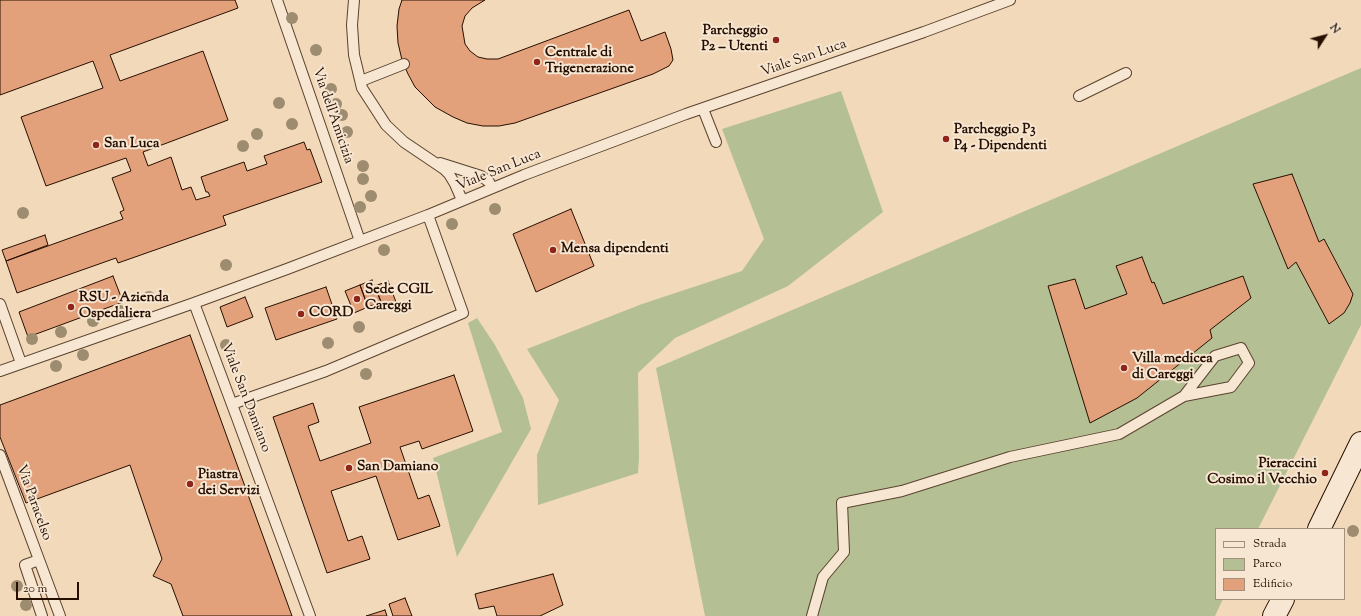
<!DOCTYPE html>
<meta charset="utf-8">
<style>
body{margin:0}
#map{position:relative;width:1361px;height:616px;overflow:hidden;background:#f1d9b9;font-family:"Sorts Mill Goudy",serif}
canvas{display:block}
.legend{position:absolute;left:1215px;top:528px;width:130px;height:72px;box-sizing:border-box;background:#f6e6d2;border:1px solid #a3907e;margin:0;padding:5px 7px;list-style:none;font-size:12px;color:#270f00}
.legend li{display:flex;align-items:center;gap:8px;height:20px}
.legend b{width:20px;border:1px solid #a3907e}
.north{position:absolute;left:1305px;top:16px;width:40px;height:40px;-webkit-text-stroke:3px #f6e6d2;paint-order:stroke;rotate:54deg;font-size:11px;font-weight:700;line-height:16px;text-align:center;color:#270f00}
.north::after{content:'';display:block;margin:auto;width:14px;height:18px;background:#270f00;clip-path:polygon(50% 0,100% 100%,50% 72%,0 100%)}
.scale{position:absolute;left:16px;top:582px;width:63px;height:18px;box-sizing:border-box;border:2px solid #270f00;border-top:0;padding-left:5px;font-size:12px;line-height:14px;white-space:nowrap;color:#270f00;-webkit-text-stroke:3px #f6e6d2;paint-order:stroke}
</style>
<div id="map">
<canvas width="1361" height="616"></canvas>
<ul class="legend">
<li><b style="height:5px;background:#f6e6d2"></b>Strada</li>
<li><b style="height:11px;background:#b4c094"></b>Parco</li>
<li><b style="height:11px;background:#e2a07b"></b>Edificio</li>
</ul>
<div class="north">N</div>
<div class="scale">20 m</div>
</div>
<script>
const g = document.querySelector('canvas').getContext('2d');
g.lineJoin = 'round';
function fillPath(path, color) { g.fillStyle = color; g.fill(path, 'evenodd'); }
const shape = rows => new Path2D(rows.map(r => 'M' + r).join(''));
function strokePath(path, color, width, dash) { g.strokeStyle = color; g.lineWidth = width; g.lineCap = dash ? 'butt' : 'round'; g.setLineDash(dash || []); g.stroke(path); }
function label(font, color, halo, rows, align = 'center') {
  g.font = font + ' "Sorts Mill Goudy",serif'; g.lineWidth = 4; g.setLineDash([]); g.textBaseline = 'middle'; g.strokeStyle = halo; g.fillStyle = color; for (const [text, x, y, turn = 0] of rows) {
    g.save(); g.translate(x, y); g.rotate((+turn || 0) * Math.PI / 180); g.textAlign = isNaN(turn) ? turn : align; if (halo) g.strokeText(text, 0, 0); g.fillText(text, 0, 0); g.restore();
  }
}
const green = shape([
 [1361,68,1361,325,1258,529,1216,529,1216,599,1223,599,1215,616,705,616,656,368],
 [841,91,883,212,788,286,675,338,638,373,639,457,638,473,538,505,537,455,559,400,527,349,642,304,742,271,764,239,722,129],
 [477,318,495,345,523,398,531,429,457,557,433,458,502,432,468,323]
]);
const building = shape([
 [0,0,235,0,238,8,110,55,120,81,203,51,228,120,143,152,148,166,171,157,182,190,191,187,196,200,210,196,208,192,206,192,201,177,244,162,247,171,267,164,264,156,304,142,307,150,310,149,322,182,223,216,226,225,118,263,116,258,17,293,6,261,123,219,120,212,124,210,112,178,131,171,126,158,46,186,21,117,103,88,93,61,0,95,0,0],
 [402,0,485,0,472,8,465,16,462,26,465,44,470,51,478,57,487,59,498,59,629,10,641,41,665,32,671,49,673,60,669,66,653,74,515,123,499,126,483,126,467,123,453,117,435,107,415,87,408,74,402,60,398,43,397,26,399,9,402,0],
 [1292,174,1319,242,1324,239,1353,294,1350,303,1344,313,1329,324,1296,262,1288,269,1253,184,1292,174],
 [571,209,594,266,536,292,513,234,571,209],
 [45,235,48,245,6,261,2,250,45,235],
 [1142,257,1152,283,1154,282,1163,304,1243,276,1251,298,1210,330,1212,338,1137,398,1090,423,1048,286,1075,279,1085,309,1127,294,1116,266,1142,257],
 [113,276,123,302,28,337,19,312,113,276],
 [372,280,381,302,368,307,360,285,372,280],
 [388,281,396,302,383,307,375,286,388,281],
 [360,285,368,307,354,313,345,291,360,285],
 [326,287,337,319,276,340,265,308,326,287],
 [245,297,253,317,227,327,220,307,245,297],
 [190,335,292,616,183,616,171,584,153,576,162,559,130,465,26,503,0,437,0,405,190,335],
 [454,375,473,431,422,449,419,441,400,447,418,499,429,495,440,526,398,540,376,476,331,491,348,541,362,536,370,559,327,573,273,417,313,403,319,422,308,426,320,461,371,443,359,407,454,375],
 [553,574,563,605,540,616,497,616,494,606,479,609,475,594,553,574],
 [405,598,412,616,393,616,389,604,405,598],
 [385,610,387,616,366,616,385,610]
]);
const lane = shape([
 [277,0,360,241],
 [354,0,352,25,354,55,362,88,386,125,404,142,444,169,449,174,455,184,462,200],
 [361,81,404,64],
 [1079,96,1126,73],
 [703,109,716,142],
 [440,163,481,176,489,182,492,188],
 [194,303,237,418,310,616],
 [0,304,21,363],
 [0,371,194,303,287,269,428,215,524,175,686,114,924,32,1010,0],
 [232,404,326,371,463,313,428,215],
 [0,455,60,616],
 [39,560,25,565,42,616],
 [812,616,823,577,844,552,842,503,902,491,1010,457,1119,434,1184,396,1231,387,1249,363,1241,348,1215,356,1184,396]
]);
const secondary = shape([
 [1319,529,1361,443],
 [1274,616,1283,599]
]);
const trees = [
 [292,18],
 [316,50],
 [331,89],
 [279,103],
 [336,104],
 [342,115],
 [292,124],
 [347,132],
 [257,134],
 [243,146],
 [363,166],
 [363,179],
 [371,196],
 [360,207],
 [495,209],
 [23,213],
 [452,224],
 [384,250],
 [226,265],
 [149,297],
 [120,311],
 [93,321],
 [359,327],
 [61,332],
 [32,339],
 [328,343],
 [226,345],
 [83,355],
 [56,366],
 [366,374],
 [1353,531],
 [17,586],
 [26,605]
];
const markers = [
 [776,40,4,"#8f2418"],
 [537,62,4,"#8f2418"],
 [946,139,4,"#8f2418"],
 [96,145,4,"#8f2418"],
 [553,250,4,"#8f2418"],
 [357,299,4,"#8f2418"],
 [71,307,4,"#8f2418"],
 [301,314,4,"#8f2418"],
 [1124,368,4,"#8f2418"],
 [349,468,4,"#8f2418"],
 [1325,473,4,"#8f2418"],
 [190,484,4,"#8f2418"]
];
const poiNames = [
 ["Parcheggio",768,32,"right"],
 ["P2 – Utenti",768,48,"right"],
 ["Centrale di",545,54],
 ["Trigenerazione",545,70],
 ["Parcheggio P3",954,131],
 ["P4 - Dipendenti",954,147],
 ["San Luca",104,145],
 ["Mensa dipendenti",561,250],
 ["Sede CGIL",365,291],
 ["Careggi",365,307],
 ["RSU - Azienda",79,299],
 ["Ospedaliera",79,315],
 ["CORD",309,314],
 ["Villa medicea",1132,360],
 ["di Careggi",1132,376],
 ["Pieraccini",1317,465,"right"],
 ["Cosimo il Vecchio",1317,481,"right"],
 ["San Damiano",357,468],
 ["Piastra",198,476],
 ["dei Servizi",198,492]
];
const streetNames = [
 ["Viale San Luca",804,59,-19],
 ["Via dell'Amicizia",332,116,71],
 ["Viale San Luca",499,171,-22],
 ["Viale San Damiano",245,398,69],
 ["Via Paracelso",33,503,70]
];
fillPath(green, '#b4c094');
fillPath(building, '#e2a07b');
strokePath(building, '#270f00', 1);
strokePath(lane, '#5a422e', 12);
strokePath(secondary, '#270f00', 24);
strokePath(lane, '#f6e6d2', 10);
strokePath(secondary, '#f6e6d2', 22);
g.fillStyle = '#9d8c70';
for (const [x, y] of trees) { g.beginPath(); g.arc(x, y, 6, 0, 2 * Math.PI); g.fill(); }
for (const [x, y, r, color] of markers) { const dot = new Path2D(); dot.arc(x, y, r, 0, 2 * Math.PI); g.fillStyle = color; g.fill(dot); strokePath(dot, '#f6e6d2', 1.5); }
label('bold 14px', '#270f00', '#f6e6d2', poiNames, 'left');
label('14px', '#270f00', '#f6e6d2', streetNames);
</script>
